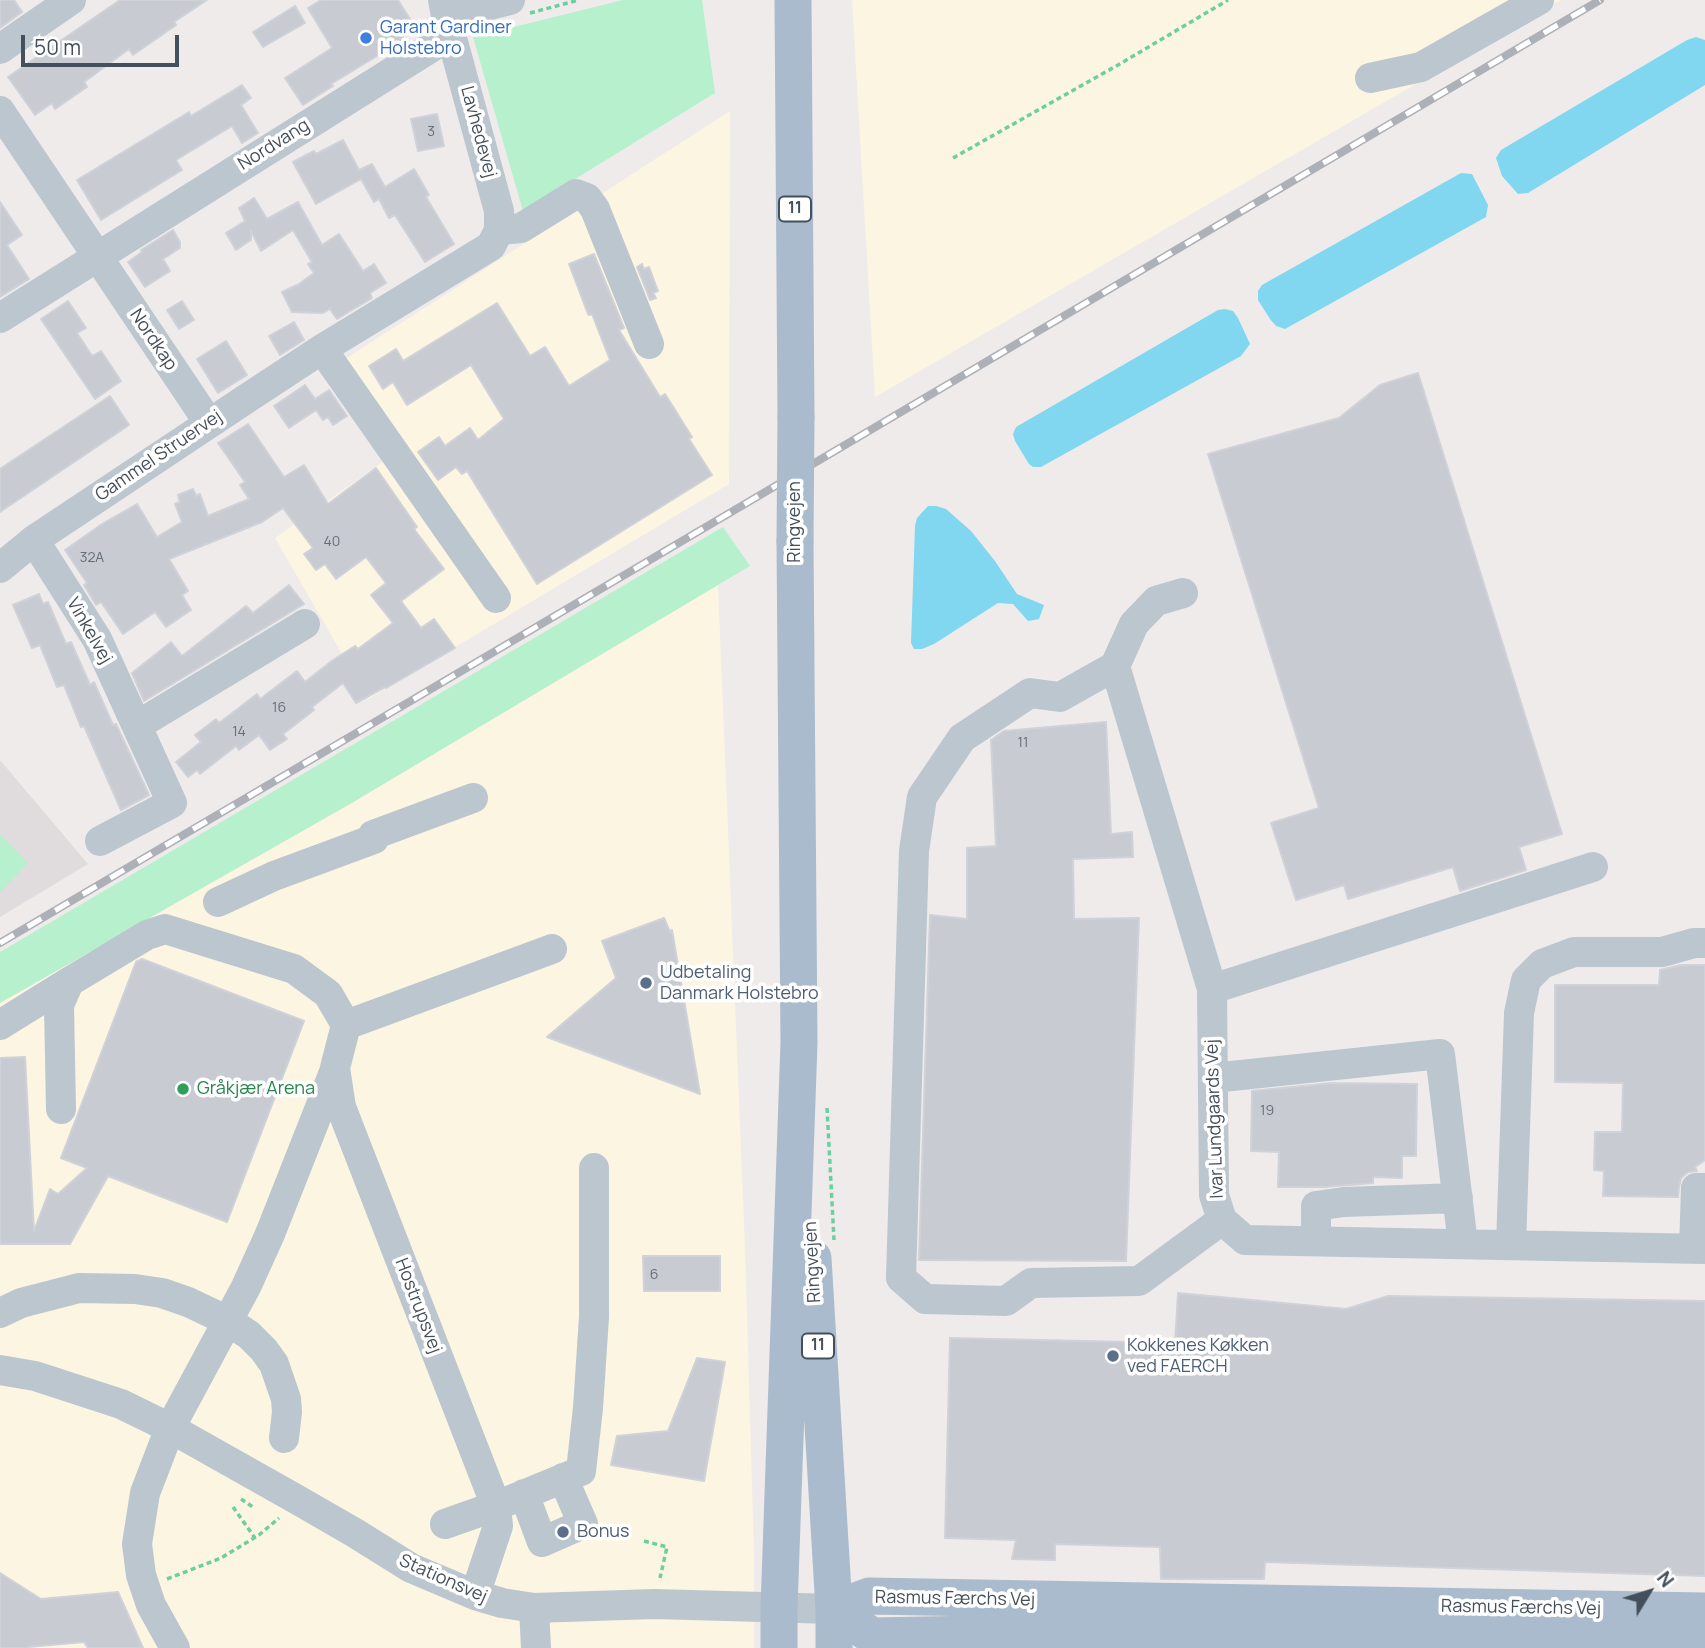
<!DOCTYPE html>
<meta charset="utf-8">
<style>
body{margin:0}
#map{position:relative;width:1705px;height:1648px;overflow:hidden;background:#efebeb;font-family:Manrope,sans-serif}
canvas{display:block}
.north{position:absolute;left:1614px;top:1557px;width:70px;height:70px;-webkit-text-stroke:5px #fff;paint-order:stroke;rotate:52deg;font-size:19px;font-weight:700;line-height:28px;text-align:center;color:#434f5a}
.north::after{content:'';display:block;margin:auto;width:24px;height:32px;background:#434f5a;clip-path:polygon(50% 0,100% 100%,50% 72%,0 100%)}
.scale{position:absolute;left:21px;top:35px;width:158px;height:32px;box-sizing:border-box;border:4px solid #434f5a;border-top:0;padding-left:9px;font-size:21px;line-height:24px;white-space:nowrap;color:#434f5a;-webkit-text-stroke:5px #fff;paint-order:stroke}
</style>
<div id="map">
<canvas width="1705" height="1648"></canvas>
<div class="north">N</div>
<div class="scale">50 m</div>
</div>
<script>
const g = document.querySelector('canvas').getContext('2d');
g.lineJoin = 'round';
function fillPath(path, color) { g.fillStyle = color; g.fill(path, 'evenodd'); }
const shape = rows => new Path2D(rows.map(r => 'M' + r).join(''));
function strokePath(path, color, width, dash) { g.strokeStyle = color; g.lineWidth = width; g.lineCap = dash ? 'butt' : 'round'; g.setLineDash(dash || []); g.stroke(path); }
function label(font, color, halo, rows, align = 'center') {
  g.font = font + ' Manrope,sans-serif'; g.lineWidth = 7; g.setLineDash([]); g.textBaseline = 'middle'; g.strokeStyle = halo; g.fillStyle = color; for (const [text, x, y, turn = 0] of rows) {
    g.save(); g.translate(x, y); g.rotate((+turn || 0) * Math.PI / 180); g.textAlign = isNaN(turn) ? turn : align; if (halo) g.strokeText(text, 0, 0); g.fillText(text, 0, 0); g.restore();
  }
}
const commercial = shape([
 [852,0,1561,0,875,397],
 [730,111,729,484,368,699,275,538,384,461,322,374],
 [718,584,745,1248,754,1552,754,1648,0,1648,0,1003,350,804]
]);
const education = shape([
 [0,760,88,864,0,917]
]);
const green = shape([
 [623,0,702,0,715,93,523,211,473,37],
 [723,527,750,566,350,804,0,1003,0,952],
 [0,834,28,863,0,892]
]);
const water = shape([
 [1696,37,1705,40,1705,85,1528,193,1518,194,1502,176,1496,158,1501,150,1687,40],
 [1461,173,1472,174,1488,205,1486,217,1285,329,1276,326,1270,319,1258,300,1258,291,1262,285],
 [1225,309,1233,311,1238,318,1250,344,1241,356,1041,467,1033,467,1029,464,1015,441,1013,434,1016,427,1218,310],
 [928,506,936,506,946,509,971,531,995,561,1017,594,1044,605,1039,619,1028,621,1013,604,998,603,934,644,922,649,914,649,911,643,915,526,917,518]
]);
const building = shape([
 [0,0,14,0,22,12,0,28,0,0],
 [120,0,207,0,174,22,176,25,133,55,129,49,84,82,87,87,55,109,52,103,35,115,8,77,120,0],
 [321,0,398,0,413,24,407,27,405,39,331,84,333,86,303,105,285,78,332,48,308,8,321,0],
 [295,6,305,23,263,47,253,32,295,6],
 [242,85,251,98,241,105,258,133,242,143,232,126,176,160,182,170,101,220,77,180,189,112,191,116,242,85],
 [437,114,444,146,418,151,411,119,437,114],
 [343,140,359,170,372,164,385,187,414,169,429,195,426,197,454,244,425,262,395,215,389,218,379,199,374,202,361,179,316,204,293,162,314,151,316,154,343,140],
 [254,198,267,219,298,202,322,245,339,234,363,271,374,264,386,283,370,293,372,298,337,319,330,309,323,313,292,312,282,292,299,284,314,273,308,264,312,262,293,230,261,251,251,231,251,240,236,250,226,233,245,221,239,208,254,198],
 [0,202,22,235,7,245,29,279,0,297,0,202],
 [173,230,180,242,180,248,163,259,170,271,145,287,128,262,142,252,141,250,173,230],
 [594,254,624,328,619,330,660,397,665,394,692,437,689,439,712,475,537,584,467,471,462,474,456,467,438,480,418,452,439,437,445,446,470,428,478,440,504,419,471,365,407,405,393,382,383,389,369,366,396,349,403,361,497,303,530,356,545,347,569,386,610,360,592,314,589,315,588,314,569,264,594,254],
 [642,264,644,269,649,267,658,291,653,293,656,298,650,300,637,267,642,264],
 [68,301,86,328,77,333,92,356,101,351,121,381,95,399,41,319,68,301],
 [182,301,194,320,179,329,167,310,182,301],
 [294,322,304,340,280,355,269,336,294,322],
 [226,341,247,375,218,393,197,359,226,341],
 [1418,373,1562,834,1519,847,1526,870,1460,891,1453,867,1348,899,1344,885,1296,900,1271,823,1319,808,1208,454,1339,418,1380,385,1418,373],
 [305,385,315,399,329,390,347,416,333,425,328,417,323,420,316,410,289,428,274,406,305,385],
 [110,396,129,425,0,512,0,469,110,396],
 [248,424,284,477,304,465,328,504,376,468,417,527,414,529,444,569,401,601,421,628,434,619,455,648,386,688,385,687,356,703,343,683,312,707,314,710,283,734,287,739,270,750,259,735,239,750,236,746,200,774,197,770,188,777,176,762,201,742,195,735,216,719,219,723,257,694,260,699,297,671,305,682,333,660,355,646,358,649,393,623,371,595,386,583,366,557,336,579,325,564,316,570,304,554,313,548,283,508,262,522,169,559,188,591,182,595,191,610,166,627,155,612,123,634,101,602,96,605,84,585,87,583,65,550,102,524,137,504,157,537,182,522,175,504,180,502,178,495,193,489,196,496,200,494,208,516,249,499,240,485,245,482,218,443,248,424],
 [289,585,304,604,144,701,132,673,171,642,182,656,246,606,253,613,289,585],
 [39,594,43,604,48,602,66,644,71,642,90,685,94,682,113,725,116,724,149,795,121,810,84,726,81,727,64,685,57,687,40,645,32,648,13,605,39,594],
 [1106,722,1111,834,1132,832,1133,857,1073,859,1074,919,1139,918,1126,1261,919,1260,930,915,967,919,967,848,996,846,991,740,1004,731,1106,722],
 [664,918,670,932,672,930,700,1094,547,1037,616,978,602,941,664,918],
 [142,959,304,1021,227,1222,108,1176,70,1244,0,1244,0,1058,25,1057,34,1231,50,1189,58,1194,87,1168,61,1158,136,962,142,959],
 [1681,965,1705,965,1705,1160,1695,1167,1697,1171,1688,1172,1681,1178,1679,1187,1678,1197,1603,1196,1604,1171,1594,1170,1595,1132,1622,1132,1623,1083,1555,1082,1555,985,1659,985,1660,970,1681,965],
 [1332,1083,1417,1084,1416,1156,1402,1156,1402,1178,1373,1177,1373,1183,1324,1187,1278,1187,1279,1152,1251,1151,1252,1091,1332,1083],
 [643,1256,720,1256,720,1291,644,1291,643,1256],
 [1178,1293,1346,1309,1388,1296,1705,1301,1705,1576,1265,1562,1264,1579,1161,1579,1160,1547,1055,1544,1055,1560,1012,1559,1016,1540,945,1538,950,1338,1175,1343,1178,1293],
 [697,1358,725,1362,704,1481,611,1465,617,1436,668,1431,697,1358],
 [0,1573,41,1599,118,1592,143,1648,88,1648,84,1642,28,1647,27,1648,0,1648,0,1573]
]);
const path = shape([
 [530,13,579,0],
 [953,158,1118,65,1228,0],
 [827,1108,834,1240],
 [241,1499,253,1507,254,1505],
 [233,1507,255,1538],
 [644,1541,667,1547,660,1578],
 [167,1579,221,1558,259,1535,279,1518]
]);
const minor = shape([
 [446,16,510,0],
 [0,49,71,0],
 [1370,78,1421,67,1539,0],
 [0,111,209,423],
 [499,230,521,228,576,194,587,198,595,209,649,344],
 [0,318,451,35],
 [322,349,496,598],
 [34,540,97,639,172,803,100,841],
 [0,568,34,540,246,399,322,349,491,246,499,230,499,211,446,16,443,0],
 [1183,593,1156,601,1134,624,1115,666,1060,697,1030,693,962,738,922,797,914,851,901,1278,925,1299,1006,1301,1031,1283,1139,1281,1222,1220],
 [1115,666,1212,989,1214,1195,1222,1220,1245,1240,1705,1249],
 [138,725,305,624],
 [373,835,473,798],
 [218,902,274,876,374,839],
 [1212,989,1593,867],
 [0,1025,69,982],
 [1213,1078,1440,1054,1463,1244],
 [61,1109,59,1005,69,982,147,935,165,929,294,969,328,994,346,1025],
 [1316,1241,1316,1206,1344,1202,1458,1198],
 [1511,1245,1519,1013,1526,980,1542,964,1574,952,1662,952,1694,943,1705,943],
 [1694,1249,1696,1188,1705,1188],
 [0,1313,21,1303,79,1288,135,1289,162,1293,188,1302,228,1321,249,1335,264,1350,274,1364,286,1399,287,1412,284,1438],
 [0,1370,35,1376,121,1404,170,1428,296,1499,355,1533,411,1568,475,1595,502,1603,534,1608,654,1604,834,1609],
 [524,1494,542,1542,583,1524,563,1478],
 [445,1524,496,1506,581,1471,588,1408,594,1317,594,1168],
 [475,1595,498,1526,496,1506,341,1107,335,1068,346,1025,552,949],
 [534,1608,536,1648],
 [175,1648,151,1605,141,1575,137,1544,145,1493,170,1428,246,1287,270,1234,334,1072]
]);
const major = shape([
 [793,0,796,417],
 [813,1258,834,1609,834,1648],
 [834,1609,872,1636,1031,1633,1705,1643],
 [834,1609,869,1596,1705,1611],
 [779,1648,779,1608,799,1043,795,541]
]);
const rail = shape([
 [0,943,1600,0]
]);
const majorBridge = shape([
 [795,541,796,417]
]);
const markers = [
 [366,38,7,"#3f7fe0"],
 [646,983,7,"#5c6f8a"],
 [183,1089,7,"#2e9e5b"],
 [1113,1356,7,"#5c6f8a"],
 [563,1532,7,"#5c6f8a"]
];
const numberNames = [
 ["3",431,132],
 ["40",332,542],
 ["32A",92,558],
 ["16",279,708],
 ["14",239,732],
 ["11",1023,743],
 ["19",1267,1111],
 ["6",654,1275]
];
const shields = [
 [795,209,32],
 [818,1346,32]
];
const shieldNames = [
 ["11",795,209],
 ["11",818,1346]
];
const shopNames = [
 ["Garant Gardiner",380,28],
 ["Holstebro",380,49]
];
const streetNames = [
 ["Lavhedevej",478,132,75],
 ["Nordvang",274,145,-32],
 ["Nordkap",153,340,56],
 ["Gammel Struervej",159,456,-34],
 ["Ringvejen",795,522,-90],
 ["Vinkelvej",89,631,60],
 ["Ivar Lundgaards Vej",1215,1119,-92],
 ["Ringvejen",813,1262,-93],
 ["Hostrupsvej",418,1306,69],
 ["Stationsvej",443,1579,24],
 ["Rasmus Færchs Vej",955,1599,1],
 ["Rasmus Færchs Vej",1521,1608,1]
];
const serviceNames = [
 ["Udbetaling",660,973],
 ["Danmark Holstebro",660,994],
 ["Kokkenes Køkken",1127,1346],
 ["ved FAERCH",1127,1367],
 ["Bonus",577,1532]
];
const leisureNames = [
 ["Gråkjær Arena",197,1089]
];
fillPath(commercial, '#fcf5e2');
fillPath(education, '#e0dcdd');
fillPath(green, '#b6f0cd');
fillPath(water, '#81d7ef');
fillPath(building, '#c8cbd1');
strokePath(building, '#cfd2d8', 2);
strokePath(path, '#6dcf9f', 3.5, [5, 3.5]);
strokePath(minor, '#bbc6cf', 30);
strokePath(major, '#aabbcd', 37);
strokePath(rail, '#adb1b7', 8);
strokePath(rail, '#fff', 5, [16]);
strokePath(majorBridge, '#aabbcd', 37);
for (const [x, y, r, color] of markers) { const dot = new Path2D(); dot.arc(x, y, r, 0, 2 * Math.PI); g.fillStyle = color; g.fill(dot); strokePath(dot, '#fff', 2.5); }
label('14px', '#646e78', null, numberNames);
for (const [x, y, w] of shields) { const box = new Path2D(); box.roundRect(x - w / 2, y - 12.5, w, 25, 5); g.fillStyle = '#fff'; g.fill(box); strokePath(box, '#434f5a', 2); }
label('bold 16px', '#434f5a', null, shieldNames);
label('18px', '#366cbe', '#fff', shopNames, 'left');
label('18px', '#434f5a', '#fff', streetNames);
label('18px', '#4e5e75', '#fff', serviceNames, 'left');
label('18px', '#27864d', '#fff', leisureNames, 'left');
</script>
